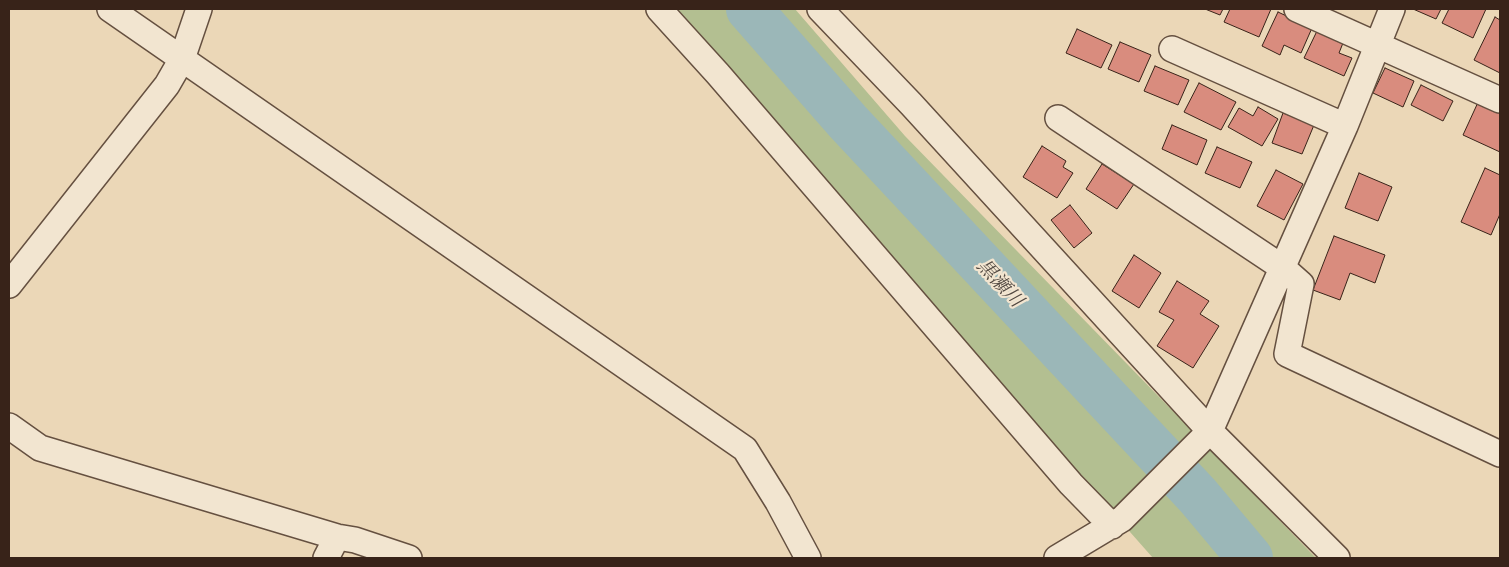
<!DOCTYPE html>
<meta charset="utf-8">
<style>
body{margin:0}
#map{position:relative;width:1509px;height:567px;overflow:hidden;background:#ebd7b7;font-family:"Libre Bodoni",serif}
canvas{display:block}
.frame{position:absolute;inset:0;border:10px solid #382319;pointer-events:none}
</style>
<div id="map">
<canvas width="1509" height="567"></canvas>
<div class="frame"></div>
</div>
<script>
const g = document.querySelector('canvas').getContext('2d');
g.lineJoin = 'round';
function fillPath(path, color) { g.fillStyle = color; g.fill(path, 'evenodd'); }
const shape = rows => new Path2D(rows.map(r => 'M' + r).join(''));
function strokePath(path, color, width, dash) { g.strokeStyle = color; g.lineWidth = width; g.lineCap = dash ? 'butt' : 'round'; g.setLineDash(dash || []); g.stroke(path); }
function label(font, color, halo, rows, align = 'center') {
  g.font = font + ' "Libre Bodoni","Noto Serif JP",serif'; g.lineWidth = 4.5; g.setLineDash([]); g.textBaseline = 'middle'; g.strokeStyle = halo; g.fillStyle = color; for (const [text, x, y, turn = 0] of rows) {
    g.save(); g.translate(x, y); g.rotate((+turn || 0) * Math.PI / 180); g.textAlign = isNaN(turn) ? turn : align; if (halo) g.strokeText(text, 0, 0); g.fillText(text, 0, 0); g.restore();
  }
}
const green = shape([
 [675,9,795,9,905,136,1316,558,1153,558,947,325]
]);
const river = shape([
 [749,9,848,122,1198,496,1250,558]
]);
const building = shape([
 [1205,9,1223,9,1220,15,1205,9],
 [1230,9,1271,9,1259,37,1224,22,1230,9],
 [1413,9,1441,9,1436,19,1413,9],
 [1449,9,1486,9,1473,38,1442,23,1449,9],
 [1278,12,1312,28,1301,53,1284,45,1280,55,1262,46,1278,12],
 [1495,17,1500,20,1500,73,1474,60,1495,17],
 [1077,29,1112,45,1101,68,1066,53,1077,29],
 [1317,31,1343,43,1339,53,1352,58,1344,76,1304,58,1317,31],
 [1120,42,1151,55,1139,82,1108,69,1120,42],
 [1155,66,1189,80,1178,105,1144,91,1155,66],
 [1385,68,1414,81,1403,107,1373,93,1385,68],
 [1199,83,1236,102,1221,130,1184,112,1199,83],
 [1421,85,1453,101,1443,121,1411,105,1421,85],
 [1480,98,1500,107,1500,152,1463,135,1480,98],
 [1258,107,1278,119,1262,146,1228,127,1239,108,1253,116,1258,107],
 [1283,113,1314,125,1302,154,1272,143,1283,113],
 [1172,125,1207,140,1197,165,1162,149,1172,125],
 [1042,146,1066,161,1063,167,1073,173,1057,198,1023,177,1042,146],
 [1217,147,1252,162,1240,188,1205,173,1217,147],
 [1102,164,1134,184,1117,209,1086,189,1102,164],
 [1485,168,1500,175,1500,214,1491,235,1461,222,1485,168],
 [1276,170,1303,184,1284,220,1257,206,1276,170],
 [1359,173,1392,187,1378,221,1345,208,1359,173],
 [1070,205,1092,233,1074,248,1051,220,1070,205],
 [1334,236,1385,255,1375,283,1350,273,1340,300,1313,290,1334,236],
 [1134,255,1161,273,1139,308,1112,291,1134,255],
 [1177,281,1209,301,1200,314,1219,326,1193,368,1157,346,1174,320,1159,312,1177,281]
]);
const street = shape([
 [110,9,745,449,778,502,808,558],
 [659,9,718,74,1071,484,1112,526],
 [820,9,911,104,1210,431,1337,558],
 [1297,9,1500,100],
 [1172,49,1345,126],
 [1058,118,1283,268,1301,284,1287,354,1500,454],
 [9,285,167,85,182,59,199,9],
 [9,426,40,448,337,537,355,540,409,558],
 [326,558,337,537],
 [1057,558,1122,519,1210,431,1345,126,1392,9]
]);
const waterNames = [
 ["黒瀬川",999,284,47]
];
fillPath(green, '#b3bf91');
strokePath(river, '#9bb7b8', 46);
fillPath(building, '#d98c7e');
strokePath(building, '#382319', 1);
strokePath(street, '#655040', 28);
strokePath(street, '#f2e5d0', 25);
label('italic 19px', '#514841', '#f2e5d0', waterNames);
</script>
